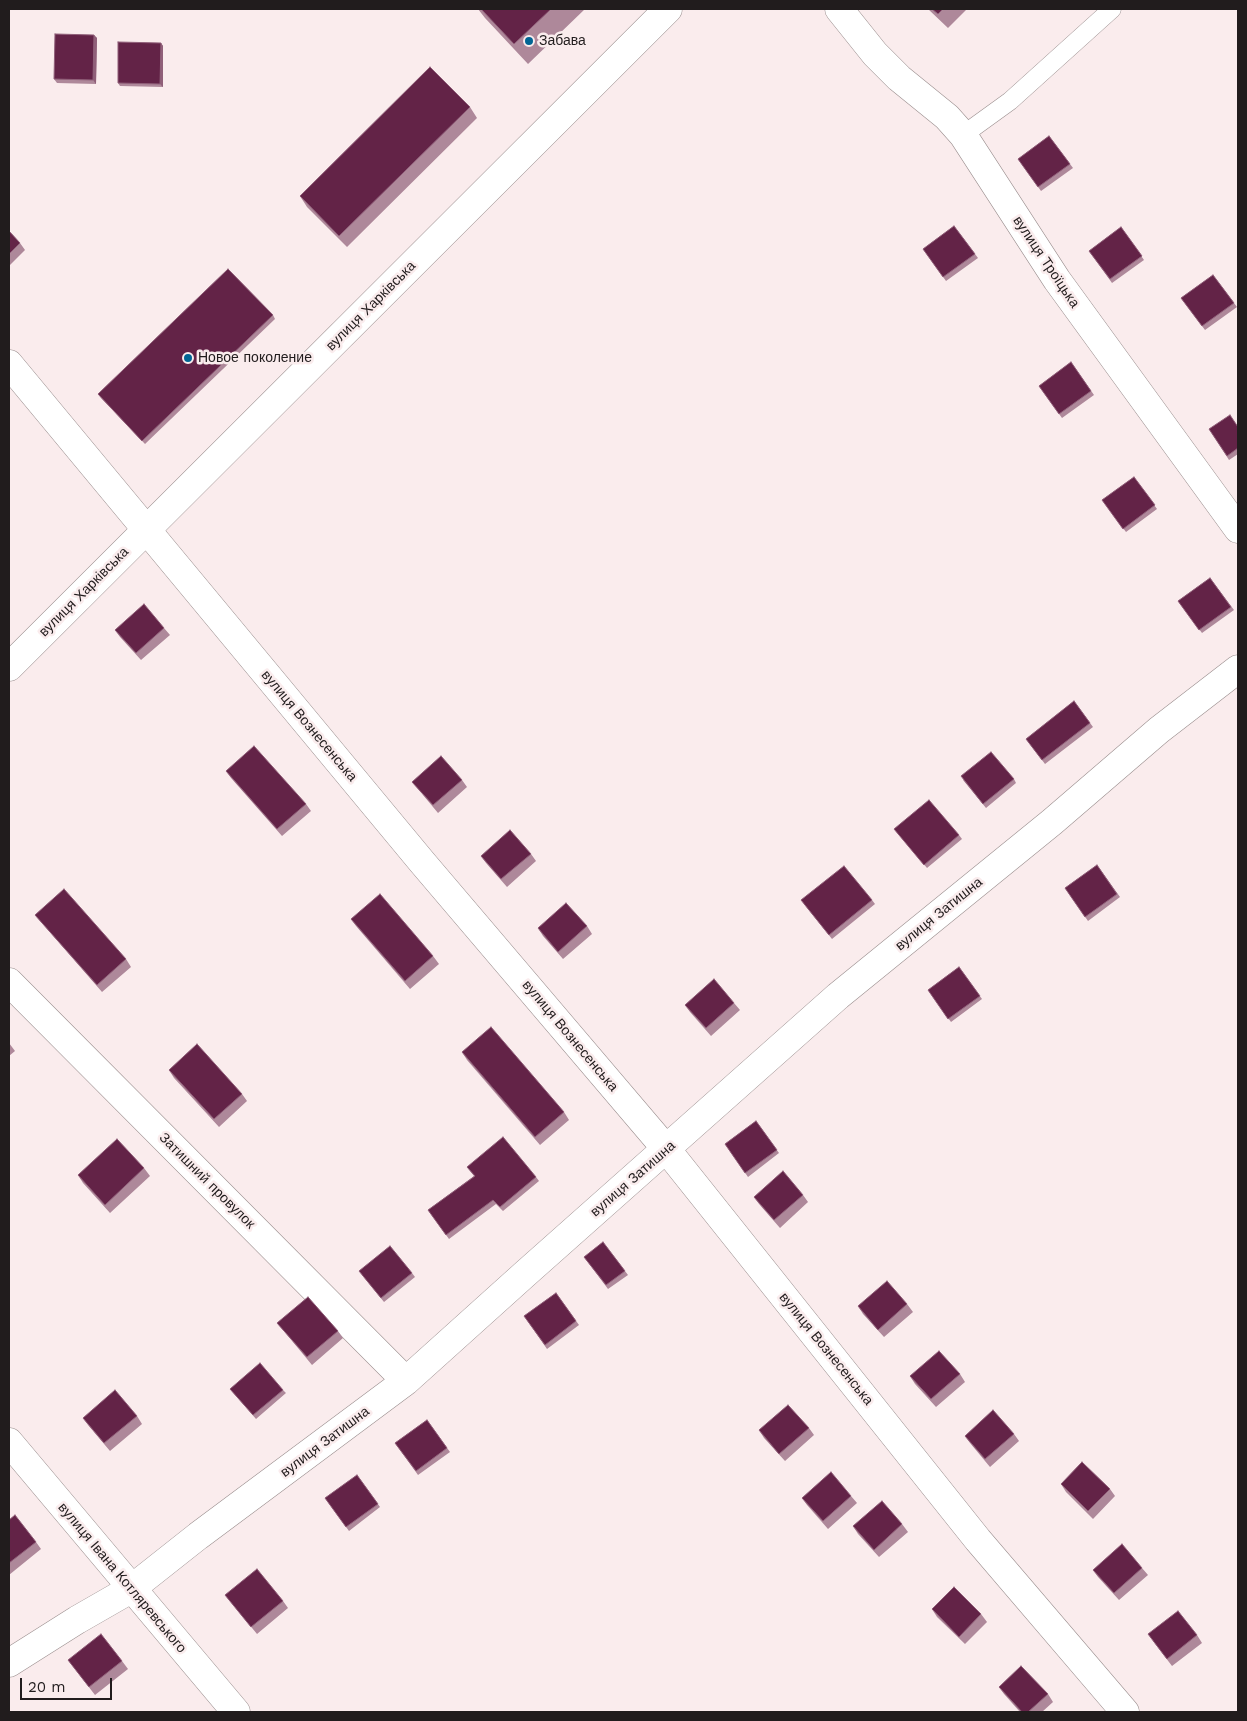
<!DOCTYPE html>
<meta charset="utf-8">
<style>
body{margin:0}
#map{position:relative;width:1247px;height:1721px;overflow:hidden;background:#faeced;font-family:"Work Sans",sans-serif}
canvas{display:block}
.frame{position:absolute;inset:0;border:10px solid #211c1d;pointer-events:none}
.scale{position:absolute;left:20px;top:1678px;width:92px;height:22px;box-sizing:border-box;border:2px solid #211c1d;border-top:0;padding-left:6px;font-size:15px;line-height:18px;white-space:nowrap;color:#211c1d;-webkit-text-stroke:4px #faeced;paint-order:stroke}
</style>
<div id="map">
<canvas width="1247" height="1721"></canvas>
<div class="frame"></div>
<div class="scale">20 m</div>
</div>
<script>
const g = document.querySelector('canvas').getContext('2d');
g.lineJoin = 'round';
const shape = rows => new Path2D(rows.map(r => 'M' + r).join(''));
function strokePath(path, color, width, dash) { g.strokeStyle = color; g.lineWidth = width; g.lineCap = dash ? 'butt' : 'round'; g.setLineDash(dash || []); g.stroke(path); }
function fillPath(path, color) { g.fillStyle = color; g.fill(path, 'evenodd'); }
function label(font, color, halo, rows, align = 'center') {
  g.font = font + ' "Work Sans",sans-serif'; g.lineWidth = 5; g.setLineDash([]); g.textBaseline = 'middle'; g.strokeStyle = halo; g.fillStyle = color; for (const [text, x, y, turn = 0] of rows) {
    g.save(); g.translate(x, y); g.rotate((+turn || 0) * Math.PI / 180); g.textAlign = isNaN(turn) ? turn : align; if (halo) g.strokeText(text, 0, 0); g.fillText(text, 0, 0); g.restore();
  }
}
const lane = shape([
 [963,135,1010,101,1112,9]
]);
const street = shape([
 [839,9,875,54,899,78,947,117,963,135,1057,280,1238,529],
 [9,364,422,862,667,1150,978,1540,1125,1712],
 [9,982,406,1381],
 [9,1442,236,1712],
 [9,1663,77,1620,131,1589,198,1536,406,1381,526,1273,838,996,1052,822,1159,730,1238,669]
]);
const secondary = shape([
 [9,667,668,9]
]);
const wall = shape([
 [478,9,585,9,528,64,485,18],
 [928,9,967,9,948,28],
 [94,35,97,38,96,84,57,83,54,79],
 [161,43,163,46,163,87,120,86,118,83],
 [470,107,477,118,347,247,307,207,300,196],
 [1049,136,1073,168,1041,191,1018,159],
 [954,226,978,258,946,281,923,249],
 [1121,227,1144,260,1112,283,1089,251],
 [9,231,20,243,25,250,9,266],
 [1213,275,1237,307,1205,330,1181,298],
 [273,315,275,319,145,444,101,398,98,394],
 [1071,362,1094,395,1062,418,1039,386],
 [1238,427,1238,454,1229,460,1209,429],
 [1134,477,1157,509,1126,532,1102,500],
 [1210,578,1234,610,1202,633,1178,601],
 [164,628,170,635,141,660,120,637,115,630],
 [1074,701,1093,727,1045,764,1026,739],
 [226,771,306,804,311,811,282,836,231,778],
 [1014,779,1016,783,986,808,963,780],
 [462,780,467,787,438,813,418,789,412,782],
 [894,829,959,835,962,839,927,868],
 [531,854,536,861,507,887,486,863,481,856],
 [1097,865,1120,897,1088,921,1065,888],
 [872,900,875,904,832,939,804,904],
 [35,915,126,959,131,967,102,992,41,922],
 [351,919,433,956,439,964,410,989,356,926],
 [587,926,592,934,563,959,543,936,538,928],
 [959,967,982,999,951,1022,928,990],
 [734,1003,740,1010,711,1036,690,1012,685,1005],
 [9,1043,15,1051,9,1056],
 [462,1052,564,1112,569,1120,540,1145,467,1060],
 [169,1070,242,1094,247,1101,219,1127,174,1078],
 [756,1121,779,1153,748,1177,725,1144],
 [467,1167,536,1177,539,1181,503,1211,496,1204,449,1239,428,1210,474,1176],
 [144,1168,150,1176,110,1213,83,1183,78,1175],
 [803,1195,808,1202,780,1228,759,1204,754,1197],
 [603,1242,628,1275,608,1289,584,1257],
 [412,1273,415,1277,384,1302,362,1275],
 [556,1293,579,1325,547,1349,524,1316],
 [907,1304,913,1312,884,1337,863,1314,858,1306],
 [277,1323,338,1331,343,1338,312,1365,283,1330],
 [960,1374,965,1382,936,1407,915,1384,910,1376],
 [230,1389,283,1390,286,1393,256,1419],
 [137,1416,142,1424,110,1451,88,1425,83,1418],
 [427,1420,450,1452,418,1475,395,1443],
 [809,1428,814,1435,785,1461,764,1438,759,1430],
 [1014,1434,1019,1441,990,1467,970,1443,965,1436],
 [357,1475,380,1507,349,1531,325,1498],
 [1061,1484,1110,1489,1115,1496,1093,1519,1066,1492],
 [851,1496,857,1503,828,1529,807,1505,802,1498],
 [9,1520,36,1542,41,1549,9,1575],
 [902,1524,908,1532,879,1557,858,1534,853,1526],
 [1142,1568,1148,1575,1119,1600,1098,1577,1093,1570],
 [225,1595,283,1601,288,1608,257,1634],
 [932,1609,981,1614,987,1622,965,1644,937,1617],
 [1197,1635,1202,1643,1172,1666,1153,1641],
 [68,1660,122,1661,128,1669,95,1695],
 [999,1687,1048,1694,1053,1702,1042,1712,1020,1712,1004,1694]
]);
const shadedWall = shape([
 [94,35,97,38,96,84,93,80],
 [161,43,163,46,163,87,160,84]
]);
const building = shape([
 [481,9,551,9,514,44,481,9],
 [932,9,943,9,938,14,932,9],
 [55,34,94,35,93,80,54,79,55,34],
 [118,42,161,43,160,84,118,83,118,42],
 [430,67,470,107,339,236,300,196,430,67],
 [1049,136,1070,164,1038,187,1018,159,1049,136],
 [954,226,975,254,943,277,923,249,954,226],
 [1121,227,1142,256,1110,279,1089,251,1121,227],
 [9,231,20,243,9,254,9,231],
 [228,269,273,315,142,441,98,394,228,269],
 [1213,275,1234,303,1202,326,1181,298,1213,275],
 [1071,362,1091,391,1059,414,1039,386,1071,362],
 [1230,415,1238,427,1238,448,1227,456,1209,429,1230,415],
 [1134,477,1155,505,1123,529,1102,500,1134,477],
 [1210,578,1231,607,1199,630,1178,601,1210,578],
 [144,604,164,628,136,653,115,630,144,604],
 [1074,701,1090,723,1042,760,1026,739,1074,701],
 [254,746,306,804,277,829,226,771,254,746],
 [991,752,1014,779,983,804,961,776,991,752],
 [441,756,462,780,433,805,412,782,441,756],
 [929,800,959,835,924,865,894,829,929,800],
 [510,830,531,854,501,879,481,856,510,830],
 [1097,865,1117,894,1085,917,1065,888,1097,865],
 [844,866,872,900,829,935,801,900,844,866],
 [64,889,126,959,97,985,35,915,64,889],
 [380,894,433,956,405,981,351,919,380,894],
 [566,903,587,926,558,952,538,928,566,903],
 [959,967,980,996,948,1019,928,990,959,967],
 [714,979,734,1003,706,1028,685,1005,714,979],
 [491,1027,564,1112,535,1137,462,1052,491,1027],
 [197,1044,242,1094,214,1119,169,1070,197,1044],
 [756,1121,777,1150,745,1173,725,1144,756,1121],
 [503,1137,536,1177,500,1207,493,1200,446,1235,428,1210,475,1176,467,1167,503,1137],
 [117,1139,144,1168,105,1205,78,1175,117,1139],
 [783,1171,803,1195,774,1220,754,1197,783,1171],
 [603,1242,625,1271,606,1285,584,1257,603,1242],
 [390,1246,412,1273,381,1298,359,1271,390,1246],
 [887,1281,907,1304,878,1330,858,1306,887,1281],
 [556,1293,576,1321,545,1345,524,1316,556,1293],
 [308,1297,338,1331,307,1357,277,1323,308,1297],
 [939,1351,960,1374,931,1399,910,1376,939,1351],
 [260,1363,283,1390,253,1415,230,1389,260,1363],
 [115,1390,137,1416,104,1443,83,1418,115,1390],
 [788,1405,809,1428,779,1454,759,1430,788,1405],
 [993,1410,1014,1434,985,1459,965,1436,993,1410],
 [427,1420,447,1448,416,1471,395,1443,427,1420],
 [1082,1462,1110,1489,1088,1511,1061,1484,1082,1462],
 [831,1472,851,1496,823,1521,802,1498,831,1472],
 [357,1475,378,1504,346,1527,325,1498,357,1475],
 [882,1501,902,1524,874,1550,853,1526,882,1501],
 [15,1515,36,1542,9,1563,9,1520,15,1515],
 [1122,1544,1142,1568,1114,1593,1093,1570,1122,1544],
 [257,1569,283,1601,251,1627,225,1595,257,1569],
 [954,1587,981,1614,959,1637,932,1609,954,1587],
 [1178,1611,1197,1635,1167,1659,1148,1634,1178,1611],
 [101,1634,122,1661,89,1687,68,1660,101,1634],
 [1021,1666,1048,1694,1028,1712,1022,1712,999,1687,1021,1666]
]);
const markers = [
 [529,41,5,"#016594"],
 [188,358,5,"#016594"]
];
const poiNames = [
 ["Забава",539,41],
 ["Новое поколение",198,358]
];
const streetNames = [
 ["вулиця Троїцька",1046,262,56],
 ["вулиця Харківська",371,306,-45],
 ["вулиця Харківська",84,592,-45],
 ["вулиця Вознесенська",309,726,50],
 ["вулиця Затишна",939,914,-39],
 ["вулиця Вознесенська",570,1036,50],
 ["вулиця Затишна",633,1179,-41],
 ["Затишний провулок",207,1181,45],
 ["вулиця Вознесенська",826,1349,51],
 ["вулиця Затишна",325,1442,-37],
 ["вулиця Івана Котляревського",122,1578,50]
];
strokePath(lane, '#998d8d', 19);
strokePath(street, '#998d8d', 29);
strokePath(secondary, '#998d8d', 29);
strokePath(lane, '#fff', 18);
strokePath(street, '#fff', 28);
strokePath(secondary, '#fff', 28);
fillPath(wall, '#ae889a');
fillPath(shadedWall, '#905f79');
fillPath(building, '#632347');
strokePath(building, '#905f79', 1);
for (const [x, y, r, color] of markers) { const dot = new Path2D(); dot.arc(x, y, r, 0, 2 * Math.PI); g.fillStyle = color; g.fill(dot); strokePath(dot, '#faeced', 2); }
label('14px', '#211c1d', '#faeced', poiNames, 'left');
label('14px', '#211c1d', '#faeced', streetNames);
</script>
